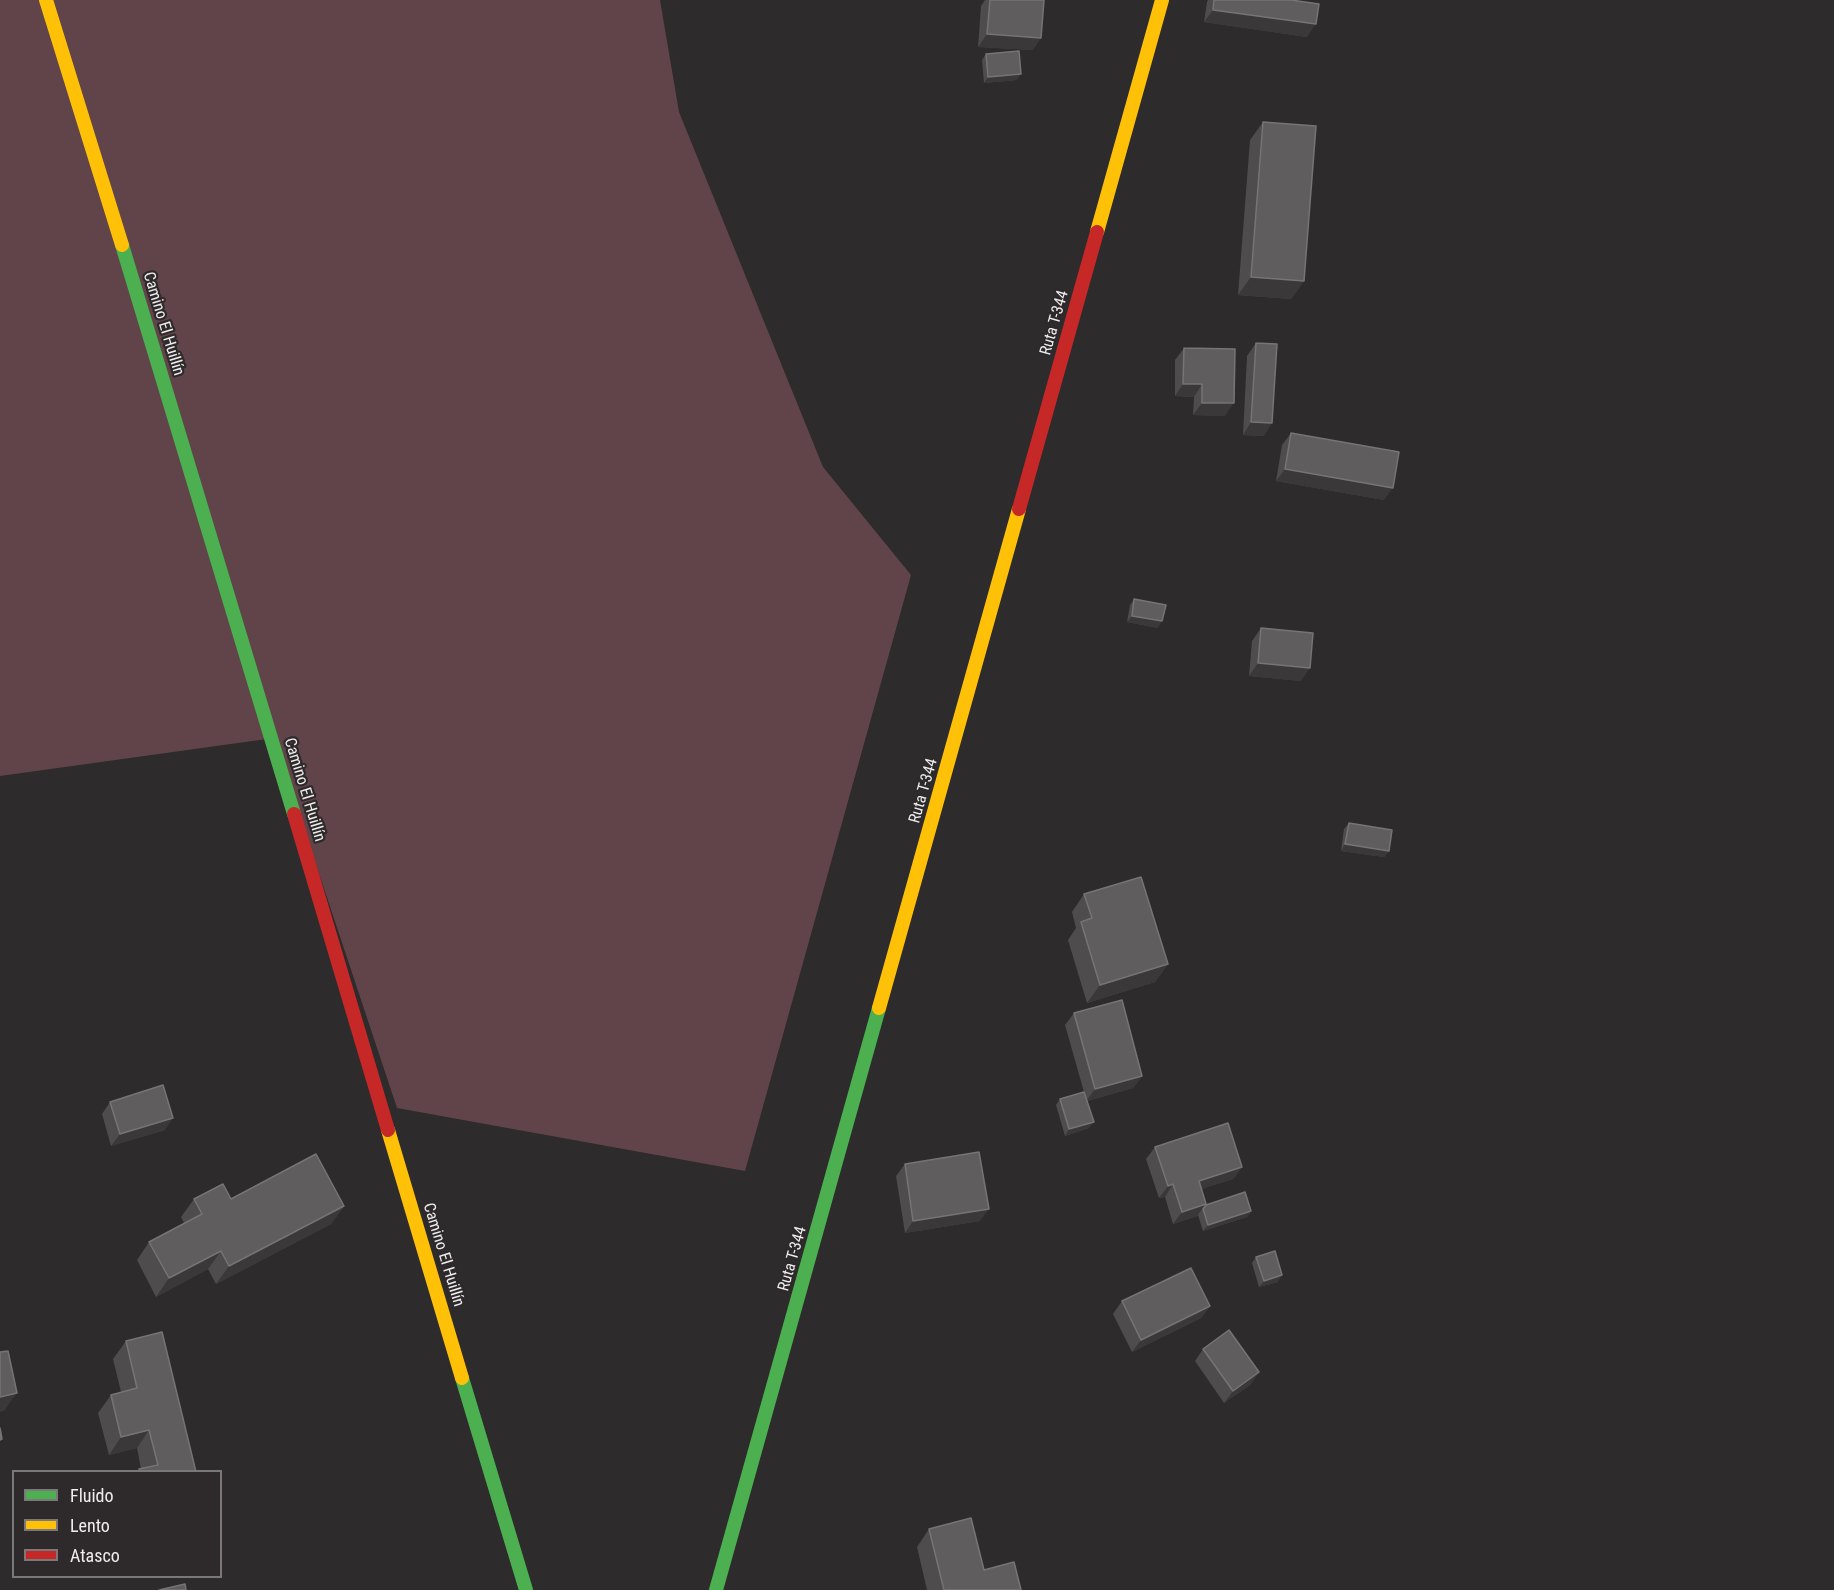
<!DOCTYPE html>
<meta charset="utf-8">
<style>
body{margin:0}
#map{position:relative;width:1834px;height:1590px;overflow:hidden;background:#2d2b2c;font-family:"Roboto Condensed",sans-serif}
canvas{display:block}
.legend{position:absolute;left:12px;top:1470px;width:210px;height:108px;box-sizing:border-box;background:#2e2a2b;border:2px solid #7b7879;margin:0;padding:8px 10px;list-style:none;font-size:18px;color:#efeded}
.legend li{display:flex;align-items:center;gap:12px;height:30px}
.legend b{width:30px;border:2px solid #7b7879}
</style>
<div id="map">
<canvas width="1834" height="1590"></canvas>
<ul class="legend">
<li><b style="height:8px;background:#4caf50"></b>Fluido</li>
<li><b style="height:8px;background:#ffc107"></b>Lento</li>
<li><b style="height:8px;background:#c62828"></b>Atasco</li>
</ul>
</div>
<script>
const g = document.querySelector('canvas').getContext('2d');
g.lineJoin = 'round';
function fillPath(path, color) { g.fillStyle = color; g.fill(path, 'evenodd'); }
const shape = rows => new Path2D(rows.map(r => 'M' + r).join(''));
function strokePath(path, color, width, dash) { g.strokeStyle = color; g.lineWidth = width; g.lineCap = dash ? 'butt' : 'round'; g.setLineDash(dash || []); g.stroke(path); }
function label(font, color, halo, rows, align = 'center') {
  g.font = font + ' "Roboto Condensed",sans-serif'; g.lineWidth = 4.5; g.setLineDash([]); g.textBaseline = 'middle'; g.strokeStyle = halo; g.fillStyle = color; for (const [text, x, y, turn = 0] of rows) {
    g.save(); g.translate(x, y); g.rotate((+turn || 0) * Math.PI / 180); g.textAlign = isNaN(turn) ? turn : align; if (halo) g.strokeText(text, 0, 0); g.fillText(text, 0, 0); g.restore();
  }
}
const green = shape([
 [0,0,660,0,679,112,823,467,911,575,745,1171,397,1108,274,738,0,776]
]);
const fast = shape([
 [122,245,294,814],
 [462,1378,526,1590],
 [716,1590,879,1008]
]);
const slow = shape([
 [46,0,122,245],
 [1097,232,1162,0],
 [879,1008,1019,509],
 [388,1130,462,1378]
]);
const jam = shape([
 [1019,509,1097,232],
 [294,814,388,1130]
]);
const wall = shape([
 [985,0,1044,0,1033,50,978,47,981,6],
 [1208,0,1291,0,1307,37,1204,22,1207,2],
 [986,54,1017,80,984,83,982,60],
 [1263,122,1304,281,1291,299,1238,295,1250,140],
 [1256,343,1264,436,1243,435,1247,356],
 [1184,348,1225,416,1193,415,1194,397,1175,396,1175,360],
 [1291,433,1384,500,1276,481,1282,445],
 [1134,599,1158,628,1127,622,1130,605],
 [1261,628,1301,681,1249,676,1252,641],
 [1349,823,1389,851,1384,857,1341,851,1344,829],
 [1084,894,1168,964,1155,982,1087,1003,1068,940,1076,928,1072,912],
 [1074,1013,1142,1076,1133,1088,1087,1101,1089,1128,1065,1136,1056,1105,1060,1099,1084,1092,1065,1025],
 [110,1102,165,1130,111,1146,102,1114],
 [1155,1147,1242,1167,1233,1179,1201,1189,1206,1204,1251,1211,1247,1217,1203,1231,1198,1215,1197,1216,1173,1224,1165,1197,1159,1198,1146,1159],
 [905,1164,980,1221,905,1233,896,1176],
 [194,1199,231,1199,344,1206,331,1224,216,1284,208,1269,156,1297,137,1260,149,1242,184,1223,181,1217],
 [1256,1257,1278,1282,1259,1287,1252,1263],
 [1122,1301,1210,1306,1201,1318,1132,1352,1113,1314],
 [126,1341,196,1472,138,1472,139,1469,141,1469,137,1448,109,1455,98,1413,111,1395,121,1392,113,1359],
 [1203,1349,1259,1372,1250,1385,1224,1403,1195,1361],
 [929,1529,984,1570,1021,1590,927,1590,917,1547]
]);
const shadedWall = shape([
 [1213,10,1316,24,1307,37,1204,22],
 [987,34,1041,38,1033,50,978,47],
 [1021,74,1017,80,984,83,988,77],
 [1251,277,1304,281,1291,299,1238,295],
 [1183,384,1202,384,1194,397,1175,396],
 [1202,403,1234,403,1225,416,1193,415],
 [1251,422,1272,423,1264,436,1243,435],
 [1285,469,1393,488,1384,500,1276,481],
 [1132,616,1162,621,1158,628,1127,622],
 [1258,663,1310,668,1301,681,1249,676],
 [1345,844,1389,851,1384,857,1341,851],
 [1168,964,1155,982,1087,1003,1100,985],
 [1142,1076,1133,1088,1086,1101,1095,1089],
 [173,1118,165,1130,111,1146,120,1134],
 [1094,1122,1089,1128,1065,1136,1069,1129],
 [1242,1167,1233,1179,1190,1193,1199,1181],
 [1173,1184,1165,1197,1159,1198,1168,1186],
 [1206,1204,1197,1216,1173,1224,1182,1212],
 [344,1206,331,1224,216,1284,229,1266],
 [989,1209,980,1221,905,1233,913,1221],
 [1251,1211,1247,1217,1203,1231,1208,1225],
 [221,1251,208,1269,156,1297,169,1278],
 [1282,1275,1278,1282,1259,1287,1264,1281],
 [1210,1306,1201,1318,1132,1352,1141,1340],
 [1259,1372,1250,1385,1224,1403,1233,1391],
 [17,1393,4,1411,0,1412,0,1397],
 [149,1430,137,1448,109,1455,121,1437]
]);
const building = shape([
 [990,0,1044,0,1041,38,987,34,990,0],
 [1214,0,1291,0,1319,4,1316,24,1213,10,1214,0],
 [1019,51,1021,74,988,77,986,54,1019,51],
 [1263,122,1316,126,1304,281,1251,277,1263,122],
 [1256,343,1277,344,1272,423,1251,422,1256,343],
 [1184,348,1235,349,1234,403,1202,403,1202,384,1183,384,1184,348],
 [1291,433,1399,452,1393,488,1285,469,1291,433],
 [1134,599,1166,605,1162,621,1132,616,1134,599],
 [1261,628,1313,633,1310,668,1258,663,1261,628],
 [1349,823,1392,830,1389,851,1345,844,1349,823],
 [1141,877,1168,964,1100,985,1081,922,1092,918,1084,894,1141,877],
 [1122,1000,1142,1076,1095,1089,1074,1013,1122,1000],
 [163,1085,173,1118,120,1134,110,1102,163,1085],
 [1084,1092,1094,1122,1069,1129,1060,1099,1084,1092],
 [1228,1123,1242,1167,1199,1181,1206,1204,1182,1212,1173,1184,1168,1186,1155,1147,1228,1123],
 [979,1152,989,1209,913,1221,905,1164,979,1152],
 [316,1154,344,1206,229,1266,221,1251,169,1278,149,1242,202,1214,194,1199,223,1184,231,1199,316,1154],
 [1245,1192,1251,1211,1208,1225,1203,1209,1206,1205,1245,1192],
 [1275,1251,1282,1275,1264,1281,1256,1257,1275,1251],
 [1191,1268,1210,1306,1141,1340,1122,1301,1191,1268],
 [1229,1330,1259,1372,1233,1391,1203,1349,1229,1330],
 [162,1332,196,1472,140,1472,139,1469,158,1465,149,1430,121,1437,111,1395,137,1388,126,1341,162,1332],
 [8,1351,17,1393,0,1397,0,1352,8,1351],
 [0,1428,2,1439,0,1440,0,1428],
 [971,1518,984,1570,1014,1562,1021,1590,944,1590,929,1529,971,1518],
 [185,1584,186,1590,159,1590,185,1584]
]);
const streetNames = [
 ["Ruta T-344",1055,323,-74],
 ["Camino El Huillín",163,324,73],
 ["Camino El Huillín",304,790,73],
 ["Ruta T-344",924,791,-74],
 ["Camino El Huillín",443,1255,73],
 ["Ruta T-344",793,1259,-74]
];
fillPath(green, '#61444a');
strokePath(fast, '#4caf50', 14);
strokePath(slow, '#ffc107', 14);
strokePath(jam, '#c62828', 14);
fillPath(wall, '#4e4c4d');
fillPath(shadedWall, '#3a3839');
fillPath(building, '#5f5d5e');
strokePath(building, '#767475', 1.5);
label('16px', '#efeded', '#2e2a2b', streetNames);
</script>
